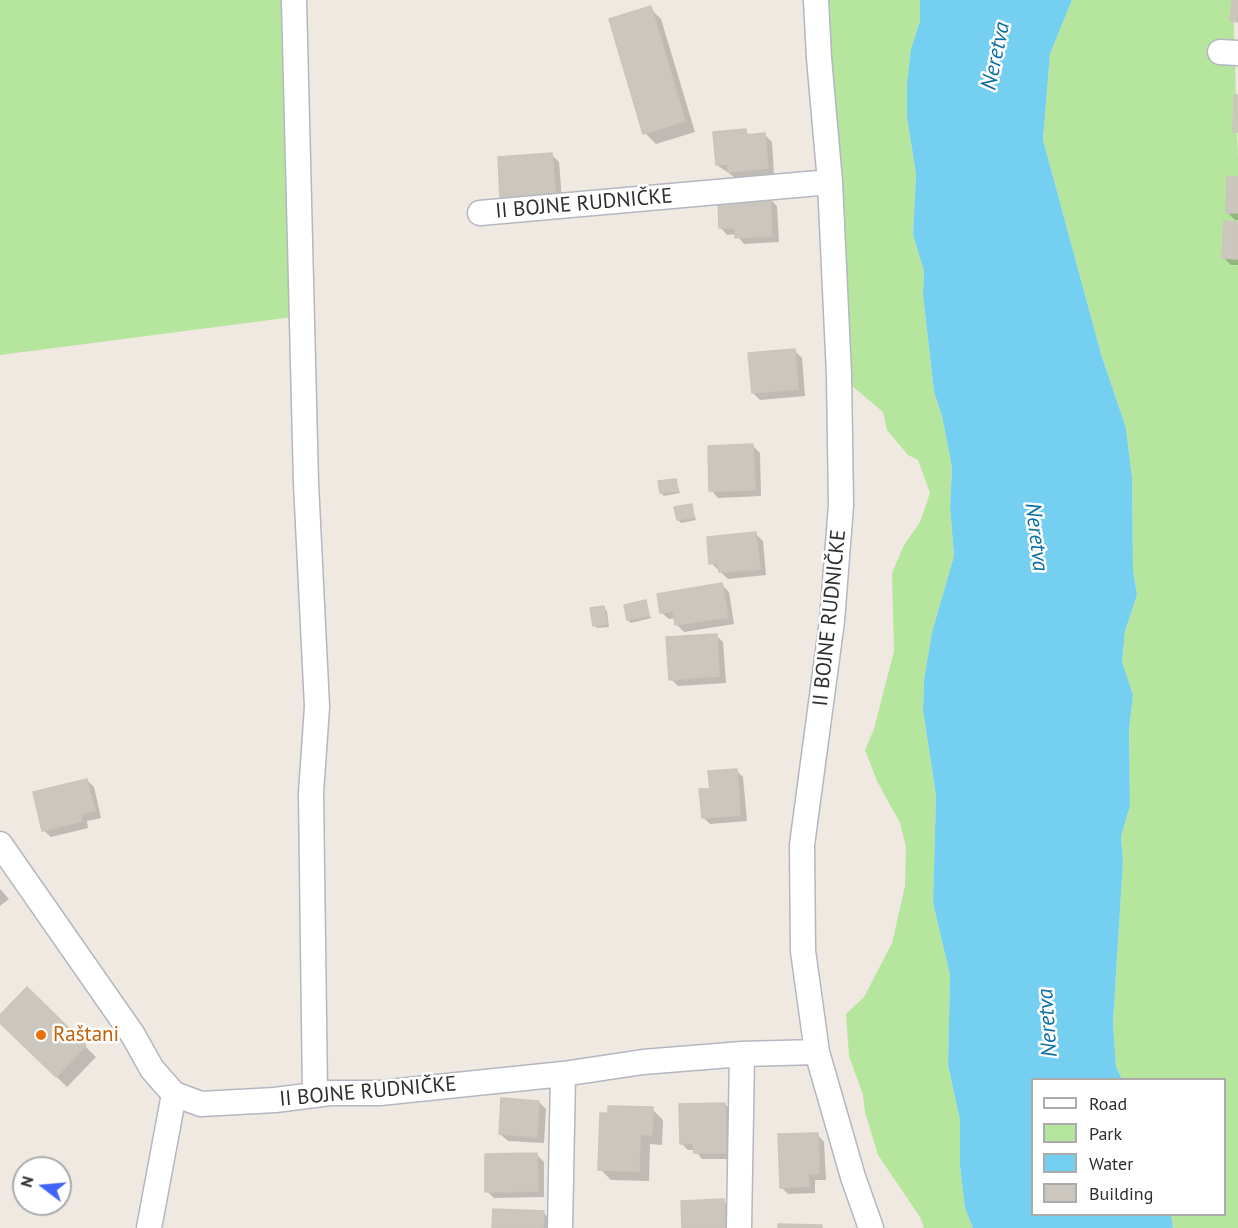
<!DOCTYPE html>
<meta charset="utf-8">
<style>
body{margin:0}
#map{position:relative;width:1238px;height:1228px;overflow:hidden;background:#efe9e1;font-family:"PT Sans",sans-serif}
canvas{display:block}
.legend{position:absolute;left:1031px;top:1078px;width:195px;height:138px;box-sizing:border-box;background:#fff;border:2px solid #ababab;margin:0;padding:8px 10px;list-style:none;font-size:18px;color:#2e2e2e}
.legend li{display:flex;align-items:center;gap:12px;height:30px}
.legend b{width:30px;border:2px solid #ababab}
.north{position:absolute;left:12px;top:1156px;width:60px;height:60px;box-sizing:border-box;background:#fff;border:2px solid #ababab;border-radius:50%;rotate:286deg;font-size:16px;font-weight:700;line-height:24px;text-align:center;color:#2e2e2e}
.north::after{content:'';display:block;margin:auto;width:21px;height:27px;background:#4264fb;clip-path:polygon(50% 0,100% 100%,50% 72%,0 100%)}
</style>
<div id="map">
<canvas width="1238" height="1228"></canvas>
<ul class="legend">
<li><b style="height:8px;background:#fff"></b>Road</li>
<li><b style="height:16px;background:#b6e59e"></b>Park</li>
<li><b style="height:16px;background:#75cff0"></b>Water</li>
<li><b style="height:16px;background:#cbc7bf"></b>Building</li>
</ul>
<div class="north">N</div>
</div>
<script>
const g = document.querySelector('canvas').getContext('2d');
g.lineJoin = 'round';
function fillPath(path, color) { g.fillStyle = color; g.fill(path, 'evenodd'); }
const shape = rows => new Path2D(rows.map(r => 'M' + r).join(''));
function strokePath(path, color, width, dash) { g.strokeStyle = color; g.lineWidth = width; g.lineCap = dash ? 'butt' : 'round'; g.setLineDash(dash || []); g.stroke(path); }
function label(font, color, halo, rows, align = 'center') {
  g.font = font + ' "PT Sans",sans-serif'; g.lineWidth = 5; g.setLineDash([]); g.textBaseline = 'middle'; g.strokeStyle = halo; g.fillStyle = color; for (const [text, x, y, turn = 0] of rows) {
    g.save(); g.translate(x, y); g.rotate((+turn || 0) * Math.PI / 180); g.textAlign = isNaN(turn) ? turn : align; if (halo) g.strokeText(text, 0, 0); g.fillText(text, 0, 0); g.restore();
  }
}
const green = shape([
 [0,0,284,0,293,317,0,355],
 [816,0,920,0,920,21,911,49,907,117,916,174,913,235,924,271,923,295,934,392,942,416,952,468,950,507,954,556,932,632,924,680,923,710,936,796,933,903,950,975,948,1065,960,1120,960,1166,965,1208,973,1228,924,1228,920,1217,878,1155,865,1112,863,1095,849,1056,846,1014,864,997,892,943,905,886,906,847,900,823,877,781,865,750,874,729,894,651,892,573,904,545,920,522,930,493,918,460,908,455,887,430,883,412,839,375],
 [1072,0,1233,0,1238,161,1238,1228,1173,1228,1171,1215,1224,1214,1224,1080,1122,1079,1116,1067,1113,1023,1123,862,1121,836,1130,806,1129,730,1133,695,1122,663,1125,631,1137,595,1133,570,1132,478,1126,428,1101,354,1043,140,1050,54]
]);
const water = shape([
 [920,0,1072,0,1050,54,1043,140,1101,354,1126,428,1132,478,1133,570,1137,595,1125,631,1122,662,1133,695,1129,730,1130,806,1121,836,1123,862,1113,1023,1116,1067,1122,1079,1032,1080,1032,1214,1171,1215,1173,1228,973,1228,965,1208,960,1166,960,1120,948,1065,950,975,933,903,936,796,923,710,924,680,932,632,954,556,950,507,952,468,942,416,934,392,923,295,924,271,913,235,916,174,907,117,907,85,911,49,920,21]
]);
const shadow = shape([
 [650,8,661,19,695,132,656,144,645,133],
 [745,131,751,136,765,135,772,142,774,175,737,179,717,165],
 [552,155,559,162,562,200,509,204,502,197],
 [1238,178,1238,220,1235,220,1228,213],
 [770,199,777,206,779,242,744,244,736,234,727,235,720,227],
 [1238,223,1238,265,1231,265,1224,258],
 [795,351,802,358,805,396,760,400,753,393],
 [753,446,760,453,761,496,718,498,711,490],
 [676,481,680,493,664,496,661,493],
 [691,505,696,520,681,523,678,520],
 [756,534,763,541,766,575,728,579,711,563],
 [722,585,729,592,734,624,684,632,677,625,676,618,669,619,661,612],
 [645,602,651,618,631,623,628,620],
 [604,608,607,611,609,627,597,628,594,625],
 [716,635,723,642,726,683,678,686,671,679],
 [736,770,743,777,747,821,710,824,703,817,711,790],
 [87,780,94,787,101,818,87,821,88,828,51,837,43,830],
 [0,889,9,899,0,906],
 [27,990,96,1057,67,1087,0,1021,0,1017],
 [539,1102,546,1109,544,1143,508,1141,500,1134],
 [725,1104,732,1111,733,1159,702,1159,695,1150,688,1150,681,1143],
 [652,1109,663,1120,662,1145,650,1144,649,1181,611,1180,600,1169],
 [817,1134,824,1142,826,1180,815,1180,815,1193,788,1194,781,1187],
 [537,1155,544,1162,544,1197,494,1198,487,1191],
 [723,1201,731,1208,731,1228,683,1228],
 [543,1212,550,1220,550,1228,494,1228]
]);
const building = shape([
 [1232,0,1238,0,1238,22,1230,21,1232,0],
 [651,6,685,121,643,134,609,19,651,6],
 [1234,95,1238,95,1238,132,1233,132,1234,95],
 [746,129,746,135,765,133,768,168,728,172,727,164,716,165,713,132,746,129],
 [552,153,555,193,500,197,498,157,552,153],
 [1227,176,1238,177,1238,213,1226,213,1227,176],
 [770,198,772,236,735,238,735,228,719,228,718,201,770,198],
 [1224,221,1238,222,1238,259,1222,258,1224,221],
 [795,349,798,389,752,393,748,353,795,349],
 [753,444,755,490,709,491,708,446,753,444],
 [676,479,678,491,660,493,658,481,676,479],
 [692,504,694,517,677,520,674,507,692,504],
 [756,532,760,569,719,572,718,563,709,564,707,537,756,532],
 [722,583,728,617,675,625,673,611,660,613,657,594,722,583],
 [646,600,649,616,627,620,624,605,646,600],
 [604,606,607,624,593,626,590,608,604,606],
 [717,634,719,676,669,680,666,637,717,634],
 [737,769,740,815,702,818,699,789,710,789,708,771,737,769],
 [87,779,95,811,81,814,82,821,42,831,33,792,87,779],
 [27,987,86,1045,56,1077,0,1023,0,1015,27,987],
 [501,1098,539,1101,537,1137,499,1134,501,1098],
 [725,1103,726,1153,694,1153,693,1143,680,1144,679,1104,725,1103],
 [608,1106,653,1107,652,1135,640,1134,639,1171,598,1170,600,1113,608,1113,608,1106],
 [818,1133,819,1173,808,1174,809,1186,780,1188,778,1134,818,1133],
 [537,1153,538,1191,485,1192,485,1154,537,1153],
 [724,1199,725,1228,682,1228,681,1201,724,1199],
 [493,1209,544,1211,543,1228,492,1228,493,1209],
 [778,1224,822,1225,822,1228,778,1228,778,1224]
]);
const minor = shape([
 [294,0,306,483,317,707,311,793,315,1094],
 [816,0,819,58,830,182,839,375,841,505,832,621,802,845,803,951,817,1052,853,1177,871,1228],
 [1220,52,1238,53],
 [480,213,830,182],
 [0,844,133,1035,152,1069,174,1094,201,1104,275,1100,330,1093,380,1093,563,1074,643,1062,742,1054,817,1052],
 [149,1228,174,1094],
 [560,1228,563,1074],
 [739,1228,742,1054]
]);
const markers = [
 [41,1035,6,"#e8710a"]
];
const streetNames = [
 ["II BOJNE RUDNIČKE",584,204,-5],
 ["II BOJNE RUDNIČKE",830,618,-84],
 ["II BOJNE RUDNIČKE",368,1092,-5]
];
const foodNames = [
 ["Raštani",53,1035]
];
const waterNames = [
 ["Neretva",996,56,-78],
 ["Neretva",1036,537,83],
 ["Neretva",1048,1023,-94]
];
fillPath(green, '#b6e59e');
fillPath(water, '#75cff0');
fillPath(shadow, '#0003');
fillPath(building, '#cbc7bf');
strokePath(building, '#cbc5ba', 1.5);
strokePath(minor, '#b4b7c1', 27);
strokePath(minor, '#fff', 24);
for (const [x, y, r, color] of markers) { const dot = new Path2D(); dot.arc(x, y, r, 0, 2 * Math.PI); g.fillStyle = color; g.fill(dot); strokePath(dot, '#fff', 2); }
label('21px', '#2e2e2e', '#fff', streetNames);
label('21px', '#c56008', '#fff', foodNames, 'left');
label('italic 22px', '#0d6fa3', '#fff', waterNames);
</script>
